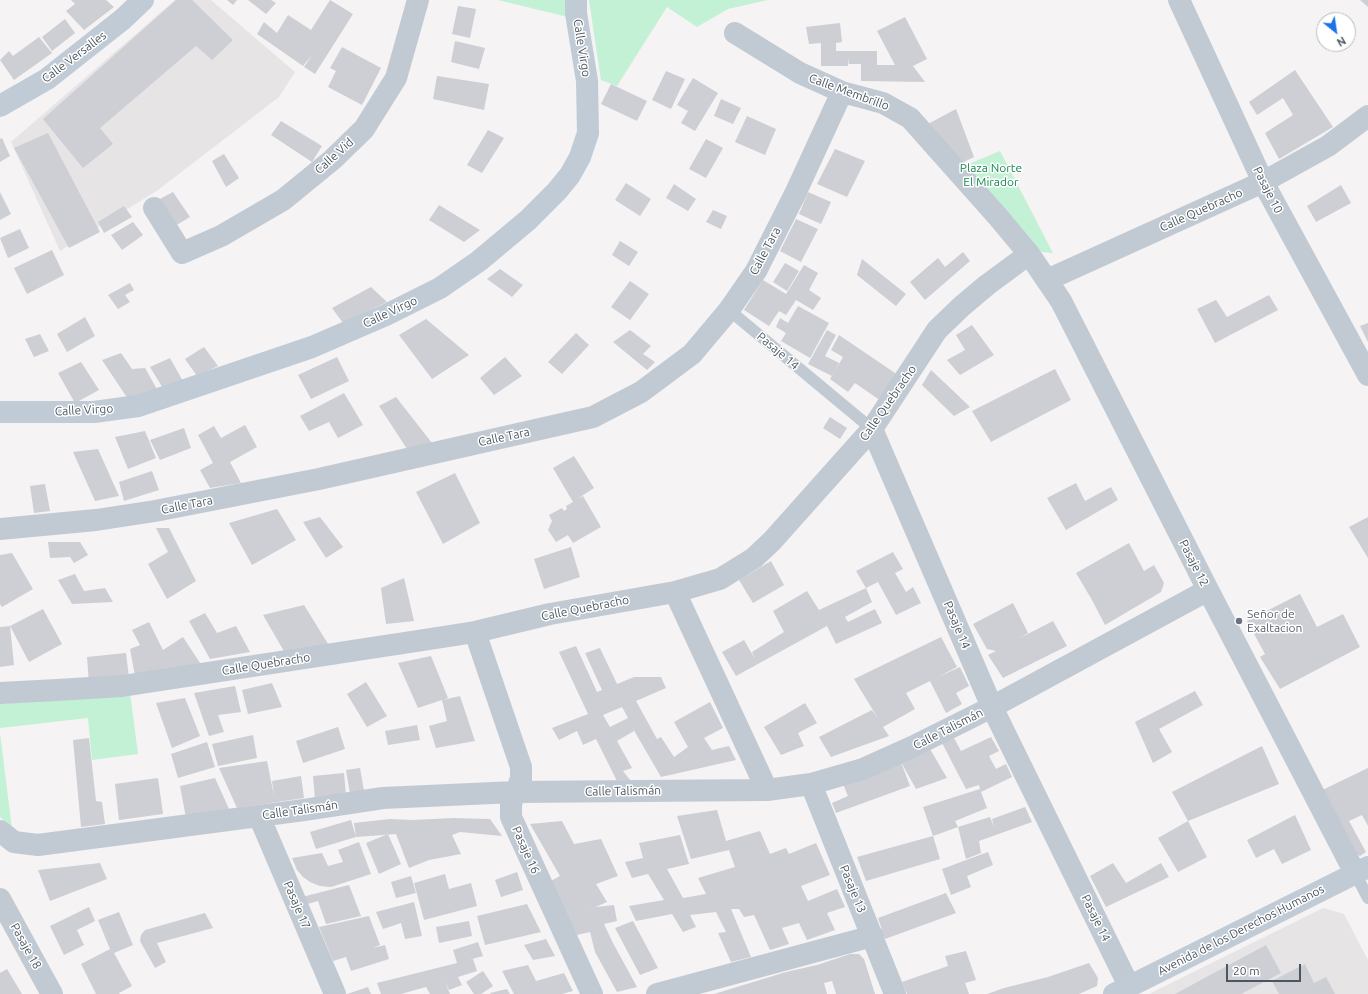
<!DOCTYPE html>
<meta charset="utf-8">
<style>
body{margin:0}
#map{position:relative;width:1368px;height:994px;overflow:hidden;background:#f5f3f3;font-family:Ubuntu,sans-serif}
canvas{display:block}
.north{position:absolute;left:1316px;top:12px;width:40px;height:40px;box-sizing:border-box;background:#fff;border:1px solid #b7bbc0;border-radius:50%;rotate:150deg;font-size:11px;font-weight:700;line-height:16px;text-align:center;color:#4a5661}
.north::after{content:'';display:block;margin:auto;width:14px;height:18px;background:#1a73e8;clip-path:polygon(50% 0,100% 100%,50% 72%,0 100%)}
.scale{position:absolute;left:1226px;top:964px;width:75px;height:18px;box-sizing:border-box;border:2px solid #4a5661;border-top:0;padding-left:5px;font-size:12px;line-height:14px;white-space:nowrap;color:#4a5661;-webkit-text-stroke:3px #fff;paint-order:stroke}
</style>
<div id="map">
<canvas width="1368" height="994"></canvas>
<div class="north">N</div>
<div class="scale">20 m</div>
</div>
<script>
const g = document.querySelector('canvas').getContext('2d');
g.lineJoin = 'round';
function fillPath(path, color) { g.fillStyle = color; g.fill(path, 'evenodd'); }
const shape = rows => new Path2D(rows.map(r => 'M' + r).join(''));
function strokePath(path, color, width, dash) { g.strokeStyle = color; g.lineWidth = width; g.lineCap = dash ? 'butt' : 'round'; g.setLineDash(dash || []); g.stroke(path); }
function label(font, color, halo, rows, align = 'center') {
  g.font = font + ' Ubuntu,sans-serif'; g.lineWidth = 3; g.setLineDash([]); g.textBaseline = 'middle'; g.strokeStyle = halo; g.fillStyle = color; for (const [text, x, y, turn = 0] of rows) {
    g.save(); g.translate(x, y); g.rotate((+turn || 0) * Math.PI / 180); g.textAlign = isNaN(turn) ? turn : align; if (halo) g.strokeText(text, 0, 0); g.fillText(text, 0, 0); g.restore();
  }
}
const education = shape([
 [175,0,211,0,295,72,279,97,158,190,60,251,11,142],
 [1323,908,1344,914,1368,960,1368,994,1149,994]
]);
const green = shape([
 [498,0,565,0,568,17],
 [589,0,801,0,768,0,728,9,697,27,667,7,617,86,601,80],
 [1000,151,1053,253,1042,252,1032,246,959,168],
 [130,692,138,754,92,760,88,718,0,728,0,704],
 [0,733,12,829,0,817]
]);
const building = shape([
 [71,0,106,0,114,7,84,30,66,11,75,4],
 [176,0,192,0,233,40,212,60,196,46,100,128,113,144,83,168,43,119],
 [227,0,237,0,233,5],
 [248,0,271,0,276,3,266,14],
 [330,0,353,14,315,74,304,67,312,55,303,66,257,34,264,22,277,33,288,15,311,30],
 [1360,0,1368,0,1368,7],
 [458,6,476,9,470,38,452,34],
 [905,17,927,59,913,66,925,82,861,81,861,64,849,64,849,58,848,66,821,66,821,43,809,44,806,27,840,23,842,42,836,43,836,51,877,51,877,65,895,65,877,31],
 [65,19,75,33,52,51,42,37],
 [39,37,52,53,14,80,0,60,9,51,13,56],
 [455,41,485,48,479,69,451,62],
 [342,47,381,68,362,105,328,87,336,71,330,68],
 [1295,70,1333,127,1279,159,1265,133,1293,115,1283,98,1257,115,1249,102],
 [666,71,685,79,671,109,652,100],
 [437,76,489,84,484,110,433,99],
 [693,78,718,93,695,131,681,123,688,111,677,105],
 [611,84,647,101,637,121,601,104],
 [721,99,741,108,733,124,714,116],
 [956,109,974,157,958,165,926,125],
 [747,116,776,129,765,155,735,142],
 [281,121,322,146,312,162,271,135],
 [488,130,504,138,482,173,467,165],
 [48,133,100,232,69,248,14,148],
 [2,138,10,156,0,162,0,139],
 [706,139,723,148,706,178,689,169],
 [835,149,865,161,847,197,817,184],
 [224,154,239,178,226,187,212,161],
 [626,183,651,199,640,216,615,200],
 [674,184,696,199,688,211,666,198],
 [1341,185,1351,203,1316,222,1307,206],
 [0,192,11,214,0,220],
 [173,192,190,217,175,226,158,200],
 [808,192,831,202,821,224,799,214],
 [439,205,480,230,464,242,429,220],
 [124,206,132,217,104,233,98,222],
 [713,210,727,216,721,229,706,222],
 [796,219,818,229,801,262,780,251],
 [133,222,143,235,122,250,111,235],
 [20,229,29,248,8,258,0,238],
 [620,241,638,252,629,266,612,255],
 [52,250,64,275,27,294,14,268],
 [963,252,970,261,925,300,910,282,938,258,945,267],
 [862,259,906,294,896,306,857,275],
 [785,263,799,271,787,291,773,282],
 [804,265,818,273,809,290,821,298,813,310,796,300,786,315,779,311,769,326,744,310,763,280,786,294],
 [500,269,523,285,512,297,487,279],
 [630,281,649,294,630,320,611,307],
 [130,283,134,290,125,295,130,302,118,309,108,295],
 [371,287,387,302,343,323,332,308],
 [1269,295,1278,310,1215,343,1197,309,1216,300,1227,317],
 [798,306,829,323,810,358,781,341,786,333,776,327,780,318,788,323],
 [85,317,95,336,67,352,57,334],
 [426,319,469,355,432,379,399,335],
 [1368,323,1368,342,1360,326],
 [972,325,994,355,960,375,947,360,965,350,956,335],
 [630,330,651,346,643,354,655,362,647,370,613,342],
 [827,330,836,335,825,356,839,363,832,376,808,364],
 [576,333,589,345,562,374,548,362],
 [40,334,49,351,34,357,25,339],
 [839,335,898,375,881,401,855,383,848,392,830,379,843,357,831,350],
 [204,347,218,366,197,376,185,359],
 [121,353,132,369,145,368,158,391,128,399,102,360],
 [337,357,349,381,311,399,298,375],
 [505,357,522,376,494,395,480,378],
 [170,358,184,383,164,390,150,367],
 [81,362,99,390,75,403,58,373],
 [1055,369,1071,400,991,442,972,411],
 [931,370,946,384,970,407,954,416,922,385],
 [344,393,363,425,338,438,329,422,309,431,300,416],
 [396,397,432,443,411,455,379,406],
 [830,417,847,428,840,439,823,428],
 [245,425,257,447,230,462,241,483,210,488,200,470,213,463,198,435,214,426,221,438],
 [184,428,191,448,160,460,150,440],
 [145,431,156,458,128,469,115,437],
 [98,449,119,496,95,501,73,452],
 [574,456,594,488,577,499,583,496,601,527,573,543,568,535,556,542,548,530,552,521,549,515,562,508,564,511,567,509,566,506,573,502,553,468],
 [152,471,159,490,124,501,119,482],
 [455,473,480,523,443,544,416,492],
 [1076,483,1085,501,1111,487,1118,500,1066,530,1047,498],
 [45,484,50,511,34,513,30,486],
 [277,509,296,540,252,565,229,523],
 [320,517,343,547,326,558,303,522],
 [1368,517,1368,558,1349,527],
 [156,528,169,528,196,581,167,599,148,564,168,552],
 [48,542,80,542,88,555,74,563,70,557,50,558],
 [1129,543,1144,571,1154,565,1164,583,1161,592,1105,625,1092,600,1076,573],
 [571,547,580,577,544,589,534,559],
 [893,552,903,569,895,573,906,592,913,587,921,603,896,615,878,582,866,588,856,571],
 [12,553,33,589,2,607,0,604,0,555],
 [771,561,784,585,753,603,739,580],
 [75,574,84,591,105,588,113,602,72,604,58,580],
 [404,578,414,621,386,624,381,588],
 [866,588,872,602,845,617,848,622,875,609,882,623,836,644,827,626,736,676,722,652,744,640,755,659,752,652,784,632,773,611,807,591,819,610],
 [1300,594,1317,627,1343,614,1360,647,1280,689,1260,657,1265,654,1247,621],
 [1013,603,1028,633,1018,639,1053,621,1067,646,1003,678,988,655,996,651,987,649,973,624],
 [304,605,330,647,285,653,263,615],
 [43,609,62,644,29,662,10,626],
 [205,613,217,633,236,626,250,652,210,659,189,621],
 [149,622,163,650,183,637,202,666,135,676,130,649,140,645,132,630],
 [10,626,14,665,0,667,0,627],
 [941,637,957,667,938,677,960,667,969,686,956,693,962,704,946,713,930,681,906,693,915,709,883,727,889,736,831,757,819,737,872,710,879,720,854,679],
 [576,646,597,692,602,690,585,653,600,648,617,684,634,677,661,677,666,688,636,701,657,739,661,737,674,757,688,747,674,722,710,702,723,728,704,738,712,750,729,746,736,760,661,777,632,727,634,731,617,741,632,768,623,771,630,780,617,781,596,739,583,745,577,731,559,740,552,728,588,714,559,652],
 [622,707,628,718,610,727,603,715],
 [126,653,129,678,89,683,87,657],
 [431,656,448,698,443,700,460,696,475,741,436,748,429,726,447,721,442,700,418,708,398,663],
 [366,682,387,716,367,727,347,694],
 [272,683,282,707,248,714,242,690],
 [235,686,241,712,218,715,224,732,209,736,194,693],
 [1195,691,1203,705,1159,729,1172,752,1153,763,1135,722],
 [185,698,200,736,172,748,156,703],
 [805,703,817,723,798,733,804,746,781,755,764,727],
 [417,725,420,740,388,745,385,731],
 [338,727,345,749,303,763,296,741],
 [253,735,257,758,218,766,212,744],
 [991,737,999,751,989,756,996,769,1006,764,1012,777,981,792,987,808,955,821,958,827,933,836,923,807,980,789,979,785,966,789,942,743,954,738,961,751],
 [89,738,96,801,102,802,105,824,81,827,73,740],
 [207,742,215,767,178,778,171,754],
 [1262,746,1279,784,1188,821,1172,792],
 [930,749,947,778,916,789,901,762],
 [267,761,274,796,272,781,301,776,304,798,237,808,219,768],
 [901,762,910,786,836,813,832,803,848,796,843,784],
 [360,768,364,791,350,794,346,770],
 [1368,768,1368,826,1362,815,1349,821,1366,852,1360,856,1345,849,1314,794],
 [344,773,346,796,315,800,313,776],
 [158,778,163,814,119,820,115,784],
 [215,778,230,811,186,818,180,786],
 [1025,807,1032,822,979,841,981,853,966,859,958,827,990,817,994,827,992,819],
 [717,810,726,841,760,831,770,854,786,848,789,854,816,843,830,875,801,886,808,901,837,889,845,907,827,913,835,930,807,940,799,923,782,928,789,944,770,950,754,915,744,917,739,909,731,909,751,957,731,962,718,933,726,932,716,912,690,915,696,927,683,932,672,914,636,921,629,906,664,900,648,874,632,878,625,862,643,858,639,843,680,835,689,864,667,869,683,898,706,894,698,878,735,867,729,850,691,859,677,816],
 [1295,815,1311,850,1282,864,1274,849,1256,858,1247,840],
 [454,818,490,819,502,836,460,832,452,835,461,854,429,860,409,868,396,834,356,837,316,849,310,832,351,820,356,837,354,823,390,819,412,820],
 [562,821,574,844,601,839,618,876,596,884,607,902,584,912,596,907,614,905,617,921,604,924,613,943,637,987,617,992,595,952,590,932,577,935,547,883,560,876,530,824],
 [1188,821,1207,857,1178,872,1158,838],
 [388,834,401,864,379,874,366,843],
 [933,836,940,859,866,881,857,857],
 [359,842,371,874,331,887,320,886,310,882,303,877,297,870,292,858,322,853,328,866,343,862,338,850],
 [988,852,993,865,967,876,971,887,951,895,942,869],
 [100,863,107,879,50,901,38,870],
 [1113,863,1126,883,1161,863,1169,877,1106,907,1090,876],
 [517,872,523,890,501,897,495,880],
 [445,874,449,889,471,883,477,906,424,920,414,883],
 [411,876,416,893,396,898,391,882],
 [349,885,361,916,326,924,318,901,304,905,302,897],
 [946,893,956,913,885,939,878,918],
 [414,902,422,936,405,939,401,923,383,929,376,912],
 [527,904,541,932,485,945,477,916],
 [89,907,95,921,77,930,84,945,64,955,50,926],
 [119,912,133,945,114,953,132,986,119,993,120,994,96,994,81,964,110,949,98,920],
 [205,913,213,928,157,943,166,962,155,968,140,941,141,935,145,930],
 [369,916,380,945,373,948,385,945,389,959,351,971,346,957,333,961,319,927],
 [469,921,472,936,439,943,436,927],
 [633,921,658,968,640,975,615,928],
 [546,939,555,956,533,960,524,945],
 [478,942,483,956,465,961,473,959,477,971,458,977,462,985,449,990,444,980,450,994,430,994,426,987,401,994,381,994,377,983,457,963,453,950],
 [1266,945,1281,973,1241,994,1175,994],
 [966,951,976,980,965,983,969,994,907,994,902,982,948,966,945,956],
 [850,954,859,954,864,959,875,994,836,994,832,981,824,983,827,994,714,994,786,972,817,965],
 [1089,963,1098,978,1097,986,1079,994,987,994,1004,988,1048,977],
 [1305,964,1314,983,1326,977,1335,994,1279,994,1272,981],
 [528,965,536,981,564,973,573,991,562,994,514,994,502,971],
 [7,969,22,994,0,994,0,973],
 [483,971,493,986,481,994,474,994,466,982],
 [368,987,371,994,347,994],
 [507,989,510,994,491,994,490,993]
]);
const lane = shape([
 [729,310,872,429],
 [1355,873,1368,898]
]);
const street = shape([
 [1179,0,1263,182,1368,375],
 [735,33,800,73,842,92,883,103,910,118,999,218,1029,254,1061,301,1208,590,1355,873],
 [154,208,182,253,221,236,283,200,332,160,364,129,396,78,418,0],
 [1047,280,1263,182,1328,146,1368,116],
 [872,429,992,707,1129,986],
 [0,529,96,520,155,511,319,479,593,417,641,392,692,354,729,310,756,271,795,194,842,92],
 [675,592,767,790],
 [475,632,521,767,521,779,511,803,511,817,592,994],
 [0,693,57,690,122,686,417,641,475,632,550,614,675,592,720,579,754,558,772,541,872,429,937,330,962,306,987,285,1029,254],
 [811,784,895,994],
 [259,816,335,994],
 [0,831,14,842,38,845,304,810,383,798,515,792,767,790,811,784,863,769,914,746,992,707,1208,590],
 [0,899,52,994],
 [657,994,873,936]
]);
const secondary = shape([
 [0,106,47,79,123,19,143,0],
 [0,412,94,412,138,406,312,347,386,315,440,288,479,261,528,220,557,191,570,175,580,157,588,133,587,81,576,13,576,0],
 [1114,994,1368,867]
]);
const markers = [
 [1239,621,4,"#6b7280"]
];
const streetNames = [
 ["Calle Virgo",582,48,81],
 ["Calle Versalles",74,57,-37],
 ["Calle Membrillo",849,92,20],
 ["Calle Vid",334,156,-42],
 ["Pasaje 10",1268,190,63],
 ["Calle Quebracho",1201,210,-24],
 ["Calle Tara",765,251,-62],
 ["Calle Virgo",390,312,-25],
 ["Pasaje 14",778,351,40],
 ["Calle Quebracho",888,403,-55],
 ["Calle Virgo",84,410,-3],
 ["Calle Tara",504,437,-12],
 ["Calle Tara",187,505,-11],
 ["Pasaje 12",1194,563,63],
 ["Calle Quebracho",585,608,-11],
 ["Pasaje 14",957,625,67],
 ["Calle Quebracho",266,664,-9],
 ["Calle Talismán",948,729,-27],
 ["Calle Talismán",623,791,-1],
 ["Calle Talismán",300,810,-8],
 ["Pasaje 16",526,850,66],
 ["Pasaje 13",853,889,68],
 ["Pasaje 17",297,905,67],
 ["Pasaje 14",1096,918,64],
 ["Avenida de los Derechos Humanos",1241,930,-27],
 ["Pasaje 18",26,946,61]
];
const parkNames = [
 ["Plaza Norte",991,168],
 ["El Mirador",991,182]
];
const worshipNames = [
 ["Señor de",1247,614],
 ["Exaltacion",1247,628]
];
fillPath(education, '#e6e4e5');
fillPath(green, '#c3f1d5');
fillPath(building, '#cdcfd5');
strokePath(lane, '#c1cad2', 12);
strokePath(street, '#c1cad2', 22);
strokePath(secondary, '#c1cbd6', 22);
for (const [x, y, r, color] of markers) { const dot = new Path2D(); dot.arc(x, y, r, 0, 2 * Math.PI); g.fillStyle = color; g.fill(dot); strokePath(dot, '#fff', 1.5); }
label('12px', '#4a5661', '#fff', streetNames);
label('12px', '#17864f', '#fff', parkNames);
label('12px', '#5b616d', '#fff', worshipNames, 'left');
</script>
